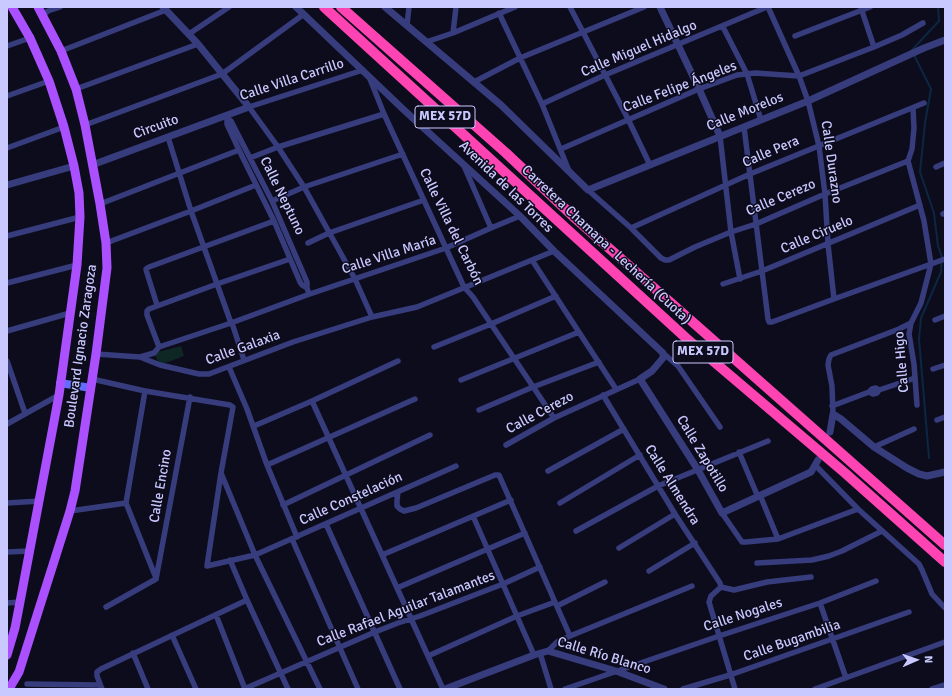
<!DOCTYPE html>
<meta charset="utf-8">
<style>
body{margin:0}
#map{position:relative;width:952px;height:696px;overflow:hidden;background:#0d0c1d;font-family:Signika,sans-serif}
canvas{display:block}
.frame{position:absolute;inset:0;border:8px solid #c9c8ff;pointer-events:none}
.north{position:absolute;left:896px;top:640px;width:40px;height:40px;-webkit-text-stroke:3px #0d0c1d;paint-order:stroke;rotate:88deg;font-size:11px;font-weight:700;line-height:16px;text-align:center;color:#c9c8ff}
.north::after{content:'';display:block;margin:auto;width:14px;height:18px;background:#c9c8ff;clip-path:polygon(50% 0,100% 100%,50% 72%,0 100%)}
</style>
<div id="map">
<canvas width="952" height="696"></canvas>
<div class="frame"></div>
<div class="north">N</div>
</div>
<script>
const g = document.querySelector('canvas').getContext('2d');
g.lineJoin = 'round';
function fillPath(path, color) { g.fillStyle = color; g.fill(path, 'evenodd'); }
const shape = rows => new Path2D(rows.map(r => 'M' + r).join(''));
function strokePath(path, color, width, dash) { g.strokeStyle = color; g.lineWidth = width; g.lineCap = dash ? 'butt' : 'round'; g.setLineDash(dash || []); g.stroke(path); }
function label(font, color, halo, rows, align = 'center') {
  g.font = font + ' Signika,sans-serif'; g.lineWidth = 3; g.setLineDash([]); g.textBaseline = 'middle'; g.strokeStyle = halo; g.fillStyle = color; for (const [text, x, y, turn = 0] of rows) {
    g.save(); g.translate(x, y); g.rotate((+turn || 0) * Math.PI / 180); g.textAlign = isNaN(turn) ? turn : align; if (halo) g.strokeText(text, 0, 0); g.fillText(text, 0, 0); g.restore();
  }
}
const green = shape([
 [181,346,184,356,160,365,154,353]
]);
const stream = shape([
 [912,51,912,50,939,21,938,7],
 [914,55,931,89,925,123,920,172,934,213,938,246,942,257,941,272,921,318,919,339,929,458]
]);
const minor = shape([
 [570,7,628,119,650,165],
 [768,7,799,76,808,101,819,146,825,194,828,244,834,299],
 [861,8,874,47],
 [499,13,542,104,569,171],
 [43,15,48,11,60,7],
 [407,25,409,7],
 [723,27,747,74,761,120],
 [453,33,456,7],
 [189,34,229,7],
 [795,36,870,7],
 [426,42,453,33,515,7],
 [7,46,30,38],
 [61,51,166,10],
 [363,70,249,107,278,147,304,187,355,279,372,317],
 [370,79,384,114,464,287,473,297,554,418],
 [474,82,520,58,644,7],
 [76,89,198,44],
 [7,96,49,81],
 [542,104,605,75,767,7],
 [913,108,914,128,912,149,908,161,924,221,931,264,921,303,911,323,909,334,914,364,917,405],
 [225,116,231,121,272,201,307,282,307,288,309,294],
 [227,119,227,124,239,150,274,221,300,282,302,285,307,288],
 [85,125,222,74,304,14],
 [744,127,768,319,769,322,772,322,834,299,945,259],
 [720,136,731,232,740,279],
 [168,137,191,211,231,323],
 [7,148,64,127],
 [561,149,699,89,737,75,755,73,799,76,874,47,902,35,923,23],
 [250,158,278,147,384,114],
 [464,166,491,228],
 [936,167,945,163],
 [588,190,631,228,661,258,665,260,669,260,695,247,731,232,756,224,825,194,908,161],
 [272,201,304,187,403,154],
 [100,204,239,150],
 [943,214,945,213],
 [631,228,750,174,924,103],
 [7,236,80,217],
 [106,243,191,211,256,185],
 [308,243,329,233,424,200],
 [532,260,616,389],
 [7,283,77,265],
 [723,284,762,271,920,205],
 [157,305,147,273,146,269,149,267,274,221],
 [935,320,945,316],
 [233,326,244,360],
 [7,331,70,313],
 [159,347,147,315,147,311,149,309,217,284,290,259],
 [434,347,491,324,556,296],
 [663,353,678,366,720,427],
 [96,354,140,357,160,365,199,374,209,374,293,342,372,317,417,307,554,251],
 [140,357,154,353,159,347,231,323,307,295,446,248,491,228,520,216],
 [7,361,25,413],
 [229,367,247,409,267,465,297,537],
 [933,369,945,365],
 [92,379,145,391,230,405,233,407,221,473,255,555,320,689],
 [461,380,579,332],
 [869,392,873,394,877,393,879,390,915,378],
 [603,395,675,514,720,583,721,587],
 [312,401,443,689],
 [832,406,869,392,872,389,876,388,879,390],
 [479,410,533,387,599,362],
 [833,414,832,386,828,365,829,359,831,355,899,329,911,323],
 [937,420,945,417],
 [7,424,59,395],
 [254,426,312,401,398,361],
 [506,445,554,418,640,379],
 [874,447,914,429],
 [739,452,758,497],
 [267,465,415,399],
 [816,466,858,509,919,564,922,570,932,594,945,608],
 [548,471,624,429],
 [221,473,207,566,255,555,456,466],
 [398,492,397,500,397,506,400,509,404,511,416,508,495,475,499,475,570,636],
 [760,495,778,539],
 [7,503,40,501],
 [126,503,145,391],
 [126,503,156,578],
 [560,503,640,455],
 [283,505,430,435],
 [70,511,126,503],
 [722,513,742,542,746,542,778,539,858,509],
 [473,516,534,655],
 [326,524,400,689],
 [576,531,658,486,768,441],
 [292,539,358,689],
 [619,548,675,514],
 [7,552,30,551],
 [382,555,511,500],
 [230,560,247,600,288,689],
 [757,563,812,560,829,556,842,551,882,531],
 [649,571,695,543],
 [156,579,190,397],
 [721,587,711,596,709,602,735,689],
 [721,587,734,590,767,582,811,577],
 [397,588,525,533],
 [7,603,20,602],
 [820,603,846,678],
 [557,606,605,582],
 [106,607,156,579],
 [216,615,245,689],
 [172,635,196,689],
 [548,651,557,642,570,636,692,586],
 [133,653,148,689],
 [540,653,551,689],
 [428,656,517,616,555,602],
 [27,684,100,685],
 [102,689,97,676,97,672,101,669,247,600],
 [244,689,375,632,398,623,420,616,503,584,540,567],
 [565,689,719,636,820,603,876,581],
 [683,689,730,675,909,612],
 [815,689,945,642],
 [932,689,945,685]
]);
const tertiary = shape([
 [296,7,405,111,520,216,554,251,663,353,663,358,652,371,640,379,698,470,722,513,811,472,818,460],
 [385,7,501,105,588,190,808,101,924,48,945,40],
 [660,7,699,89,720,136],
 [92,165,249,107,198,44,163,7],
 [7,185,74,166],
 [830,432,833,414,841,419,874,447,907,468,919,474,927,476,945,472],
 [445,689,534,655,548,651,616,671,664,689]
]);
const secondary = shape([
 [60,383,91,388]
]);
const primary = shape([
 [7,655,15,628,20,602,59,395,77,265,80,217,79,193,74,166,64,127,49,81,30,38,12,7],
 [9,689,19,672,70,511,75,491,96,354,107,268,106,243,100,204,85,125,76,89,61,51,38,7]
]);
const motorway = shape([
 [324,7,686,338,845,473,945,562],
 [341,7,506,153,576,219,945,545]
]);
const shields = [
 [445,117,60],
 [703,352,60]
];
const shieldNames = [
 ["MEX 57D",445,117],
 ["MEX 57D",703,352]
];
const streetNames = [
 ["Calle Miguel Hidalgo",639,49,-23],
 ["Calle Villa Carrillo",292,80,-18],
 ["Calle Felipe Ángeles",680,87,-21],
 ["Calle Morelos",745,112,-22],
 ["Circuito",156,127,-20],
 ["Calle Pera",771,152,-23],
 ["Calle Durazno",831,162,82],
 ["Avenida de las Torres",506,187,44],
 ["Calle Neptuno",282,196,64],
 ["Calle Cerezo",781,198,-23],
 ["Calle Villa del Carbón",451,227,64],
 ["Calle Ciruelo",817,235,-23],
 ["Carretera Chamapa - Lechería (Cuota)",606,245,43],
 ["Calle Villa María",389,255,-18],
 ["Boulevard Ignacio Zaragoza",81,346,-82],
 ["Calle Galaxia",243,348,-20],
 ["Calle Higo",902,362,-95],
 ["Calle Cerezo",540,413,-28],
 ["Calle Zapotillo",702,454,59],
 ["Calle Almendra",672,485,58],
 ["Calle Encino",161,486,-80],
 ["Calle Constelación",351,499,-24],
 ["Calle Rafael Aguilar Talamantes",406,609,-21],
 ["Calle Nogales",743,615,-18],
 ["Calle Bugambilia",792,641,-19],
 ["Calle Río Blanco",604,656,17]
];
fillPath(green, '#0f2724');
strokePath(stream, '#0c2742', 2);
strokePath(minor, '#373c7d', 5.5);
strokePath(tertiary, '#373c7d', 7);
strokePath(secondary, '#606dfe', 8);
strokePath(primary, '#aa50fe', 9);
strokePath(motorway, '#fe44b2', 10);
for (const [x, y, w] of shields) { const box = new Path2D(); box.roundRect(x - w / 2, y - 11, w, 22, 3); g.fillStyle = '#0d0c1d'; g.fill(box); strokePath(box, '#c9c8ff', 1); }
label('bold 13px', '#c9c8ff', null, shieldNames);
label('14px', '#c9c8ff', '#0d0c1d', streetNames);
</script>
